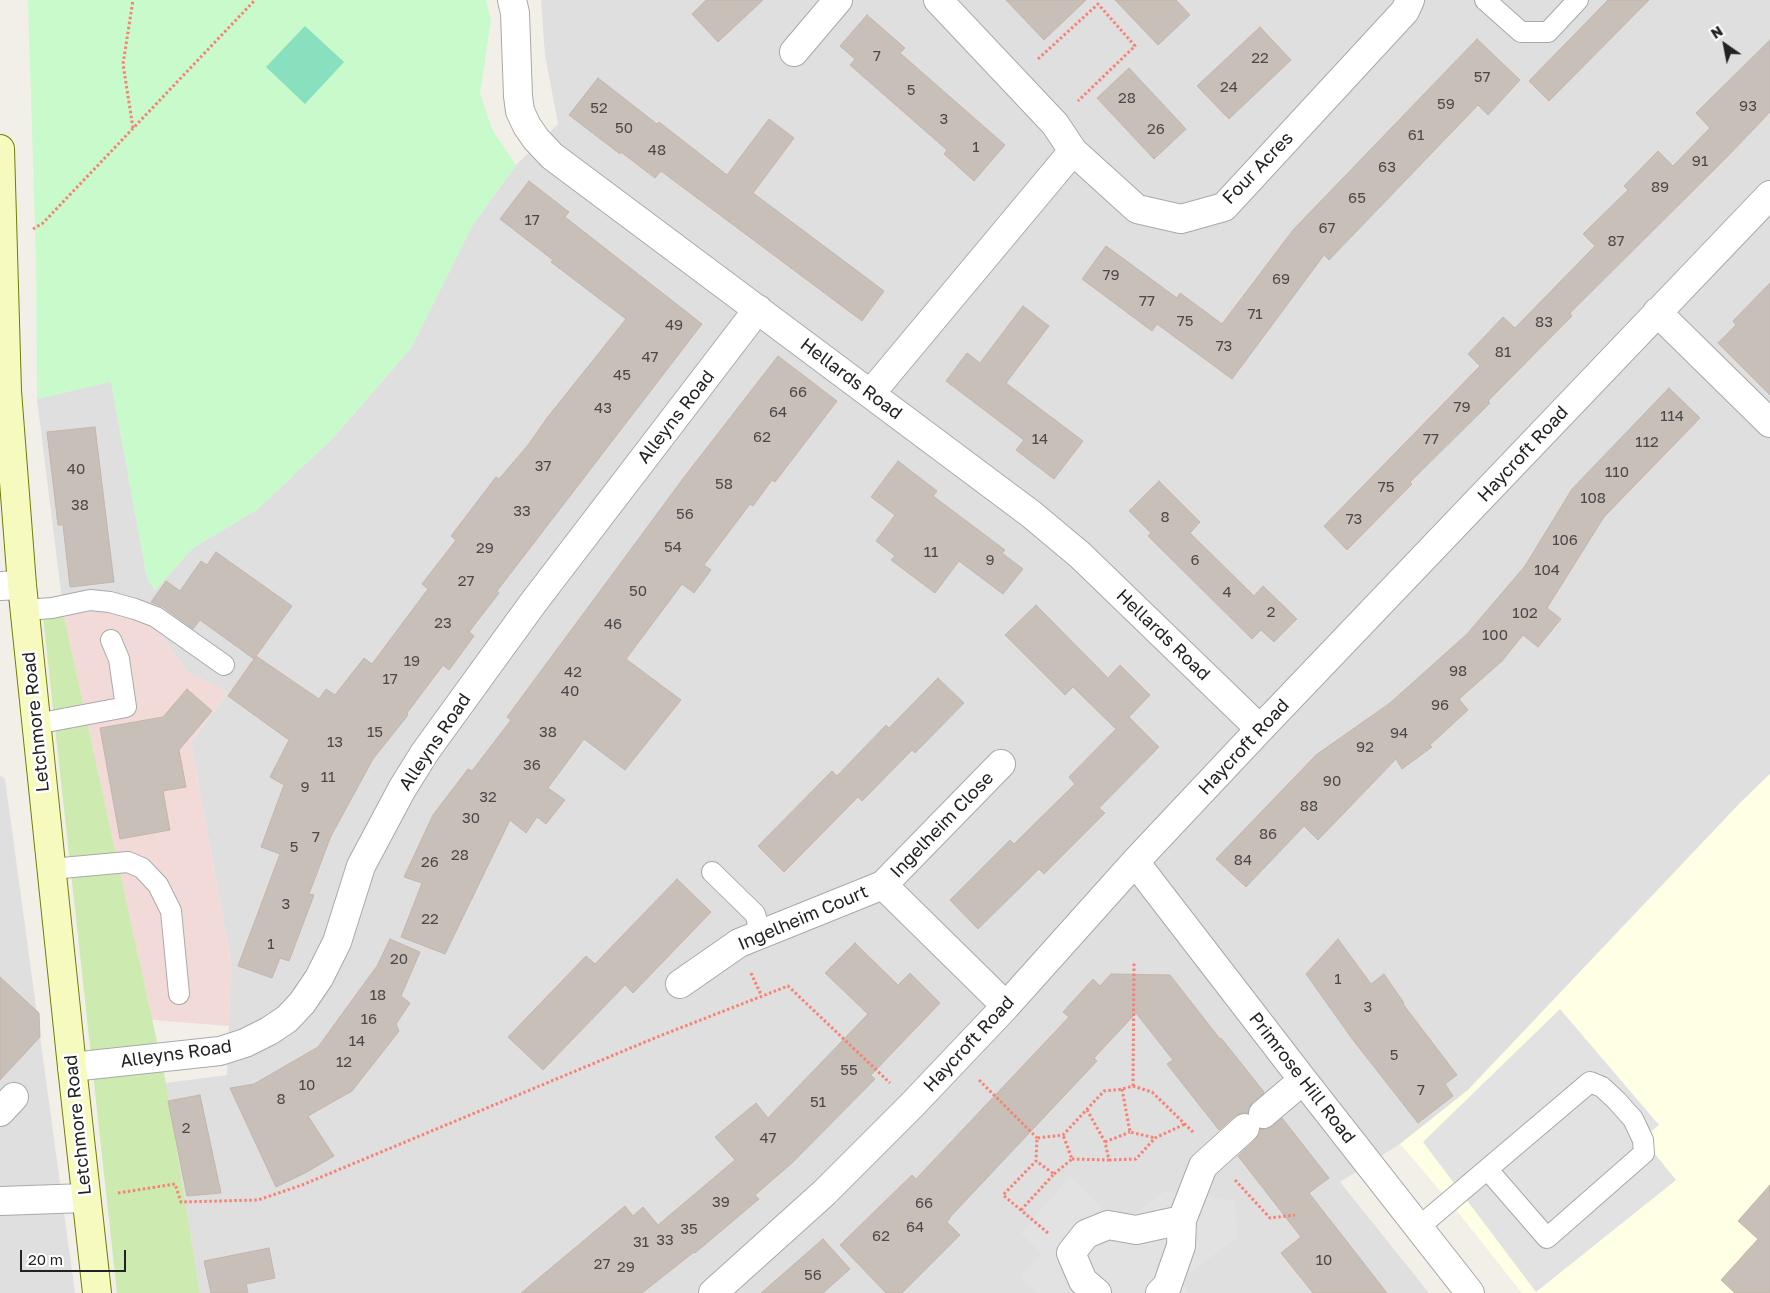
<!DOCTYPE html>
<style>
body{margin:0}
#map{position:relative;width:1770px;height:1293px;overflow:hidden;background:#f2efe9;font-family:"Golos Text",sans-serif}
canvas{display:block}
.north{position:absolute;left:1700px;top:20px;width:50px;height:50px;-webkit-text-stroke:4px #fff;paint-order:stroke;rotate:327deg;font-size:14px;font-weight:700;line-height:20px;text-align:center;color:#222}
.north::after{content:'';display:block;margin:auto;width:18px;height:22px;background:#222;clip-path:polygon(50% 0,100% 100%,50% 72%,0 100%)}
.scale{position:absolute;left:20px;top:1250px;width:106px;height:22px;box-sizing:border-box;border:2px solid #222;border-top:0;padding-left:6px;font-size:15px;line-height:18px;white-space:nowrap;color:#222;-webkit-text-stroke:4px #fff;paint-order:stroke}
</style>
<div id="map">
<canvas width="1770" height="1293"></canvas>
<div class="north">N</div>
<div class="scale">20 m</div>
</div>
<script>
const g = document.querySelector('canvas').getContext('2d');
g.lineJoin = 'round';
function fillPath(path, color) { g.fillStyle = color; g.fill(path, 'evenodd'); }
const shape = rows => new Path2D(rows.map(r => 'M' + r).join(''));
function strokePath(path, color, width, dash) { g.strokeStyle = color; g.lineWidth = width; g.lineCap = dash ? 'butt' : 'round'; g.setLineDash(dash || []); g.stroke(path); }
function label(font, color, halo, rows, align = 'center') {
  g.font = font + ' "Golos Text",sans-serif'; g.lineWidth = 5; g.setLineDash([]); g.textBaseline = 'middle'; g.strokeStyle = halo; g.fillStyle = color; for (const [text, x, y, turn = 0] of rows) {
    g.save(); g.translate(x, y); g.rotate((+turn || 0) * Math.PI / 180); g.textAlign = isNaN(turn) ? turn : align; if (halo) g.strokeText(text, 0, 0); g.fillText(text, 0, 0); g.restore();
  }
}
const residential = shape([
 [541,0,1770,0,1770,774,1740,803,1468,1090,1400,1144,1340,1182,1429,1293,200,1293,166,1083,227,1075,231,962,191,742,228,692,187,672,156,627,64,616,37,399,111,381,147,578,155,590,193,548,258,509,333,438,411,348,472,226,516,165,558,124,545,55],
 [0,775,5,779,75,1293,0,1293]
]);
const commercial = shape([
 [95,608,135,618,156,627,187,672,228,692,191,742,231,962,229,1026,152,1020,64,616]
]);
const education = shape([
 [1770,774,1770,1293,1522,1293,1450,1202,1400,1144,1468,1090,1740,803]
]);
const grass = shape([
 [64,616,166,1083,200,1293,117,1293,43,617]
]);
const park = shape([
 [28,0,486,0,491,20,480,93,492,129,516,165,472,226,411,348,333,438,258,509,193,548,155,591,147,578,111,382,37,399,36,258]
]);
const pitch = shape([
 [305,26,344,62,305,104,266,67]
]);
const parking = shape([
 [1560,1009,1659,1125,1642,1138,1676,1180,1536,1292,1423,1142],
 [1070,1176,1103,1208,1128,1218,1165,1191,1235,1201,1238,1237,1180,1280,1190,1293,1037,1293,1020,1277,1041,1254,1021,1233]
]);
const building = shape([
 [706,0,763,0,718,42,692,14,706,0],
 [1006,0,1086,0,1044,40,1006,0],
 [1115,0,1176,0,1190,15,1158,45,1115,0],
 [1608,0,1649,0,1549,101,1529,81,1608,0],
 [867,15,905,48,900,53,1005,145,974,181,944,154,947,150,850,65,855,59,840,46,867,15],
 [1260,27,1291,60,1229,119,1197,86,1260,27],
 [1477,39,1520,80,1488,115,1478,105,1329,260,1324,255,1232,379,1157,324,1152,331,1082,279,1106,246,1177,298,1180,293,1222,324,1293,230,1477,39],
 [1770,40,1770,112,1727,157,1570,313,1572,316,1488,401,1490,403,1410,482,1412,484,1347,550,1324,526,1480,366,1468,354,1503,317,1515,328,1595,246,1583,234,1628,190,1624,186,1658,151,1673,166,1710,128,1696,113,1770,40],
 [1129,68,1186,129,1154,159,1097,98,1129,68],
 [598,78,657,124,659,122,727,175,769,119,794,138,753,193,884,291,862,321,661,171,655,178,621,152,620,154,569,115,598,78],
 [529,181,569,212,565,217,702,324,497,591,499,593,469,632,474,636,463,651,449,670,443,665,407,713,408,715,373,759,331,836,309,894,314,895,289,961,280,958,272,978,238,966,280,854,261,847,284,785,270,777,289,740,228,696,256,656,319,699,326,689,335,695,364,658,372,664,428,589,422,584,456,540,451,536,496,477,499,479,528,445,547,418,626,319,551,262,553,260,500,219,529,181],
 [1770,283,1770,395,1718,343,1736,325,1733,321,1770,283],
 [1023,306,1049,326,1006,383,1083,441,1054,479,1016,450,1024,440,946,381,967,353,980,363,1023,306],
 [778,356,837,401,775,482,772,480,753,506,750,504,704,565,711,570,694,593,682,584,626,659,681,700,625,770,584,739,548,788,565,800,546,824,537,817,526,833,510,820,445,954,401,937,422,883,404,877,433,815,468,769,472,771,511,720,507,717,685,476,778,356],
 [1669,388,1700,418,1604,517,1547,608,1561,619,1538,647,1523,635,1502,661,1459,699,1468,710,1430,745,1432,747,1402,769,1396,759,1318,840,1304,826,1246,887,1216,859,1316,755,1390,703,1467,634,1525,566,1572,489,1669,388],
 [95,427,114,582,70,587,63,525,58,525,47,432,95,427],
 [898,461,937,491,933,496,1005,550,1002,553,1023,569,1003,594,959,561,935,593,891,560,895,556,876,541,895,515,871,497,898,461],
 [1159,481,1200,522,1190,533,1254,596,1263,586,1297,619,1274,642,1261,630,1252,639,1148,536,1151,533,1129,511,1159,481],
 [216,552,292,606,254,659,200,620,193,629,163,607,151,602,166,581,180,591,201,561,207,565,216,552],
 [1036,605,1108,678,1120,665,1150,695,1129,717,1159,747,1099,808,1105,813,1044,874,1039,869,978,929,950,900,1010,840,1014,844,1075,784,1069,777,1116,729,1073,687,1065,695,1005,635,1036,605],
 [938,678,964,703,915,753,912,750,862,801,858,797,784,872,758,846,832,771,837,776,886,725,889,728,938,678],
 [187,689,212,711,179,750,186,787,163,791,170,830,120,839,100,728,163,717,187,689],
 [677,879,711,912,633,993,625,985,543,1070,508,1037,586,956,595,964,677,879],
 [390,939,420,952,401,996,410,1003,396,1024,399,1031,352,1091,308,1116,334,1156,307,1172,276,1187,230,1088,254,1084,318,1047,377,966,390,939],
 [1338,939,1371,984,1384,974,1404,1003,1403,1004,1457,1075,1445,1084,1453,1096,1418,1123,1353,1040,1306,974,1338,939],
 [855,943,898,985,910,973,940,1003,871,1075,875,1079,792,1163,755,1195,759,1199,695,1253,694,1252,642,1293,521,1293,625,1206,633,1216,643,1207,658,1225,735,1160,715,1137,756,1103,768,1118,868,1014,825,973,855,943],
 [1111,974,1170,975,1220,1039,1221,1038,1264,1092,1263,1094,1253,1102,1249,1108,1248,1113,1241,1113,1235,1116,1219,1130,1167,1064,1173,1060,1136,1013,1094,1058,1097,1061,952,1215,947,1222,960,1235,902,1293,886,1293,840,1245,912,1175,916,1179,1069,1017,1063,1012,1093,979,1100,986,1111,974],
 [0,977,39,1013,40,1037,0,1080,0,977],
 [200,1095,221,1193,187,1196,168,1101,200,1095],
 [1282,1118,1329,1178,1309,1193,1387,1293,1313,1293,1281,1253,1301,1237,1238,1156,1255,1140,1260,1133,1260,1129,1266,1129,1273,1126,1282,1118],
 [1770,1185,1770,1293,1735,1293,1721,1280,1758,1239,1738,1221,1770,1185],
 [823,1239,850,1269,823,1293,761,1293,823,1239],
 [269,1248,275,1278,246,1284,248,1293,211,1293,204,1261,269,1248]
]);
const path = shape([
 [1038,59,1098,4,1135,46,1078,101],
 [133,128,123,64,133,0],
 [33,229,43,223,255,0],
 [751,973,761,995],
 [979,1080,1037,1138],
 [1133,1086,1134,963],
 [1122,1089,1130,1132,1155,1138],
 [1105,1142,1130,1132],
 [1072,1159,1109,1160,1105,1142,1087,1110],
 [1109,1160,1136,1159,1155,1138,1185,1124],
 [1054,1174,1072,1159,1063,1135],
 [1235,1180,1270,1218,1295,1215],
 [118,1193,175,1184,181,1202,258,1200,302,1185,657,1037,788,986,890,1083],
 [1021,1210,1054,1174,1036,1161],
 [1048,1233,1003,1195,1036,1161,1037,1138,1063,1135,1104,1091,1122,1089,1133,1086,1152,1092,1193,1132]
]);
const lane = shape([
 [1485,0,1521,32,1548,32,1578,0],
 [24,610,52,608,90,600,110,602,135,609,156,617,224,665],
 [36,724,126,707,119,659,111,640],
 [51,869,128,862,142,868,158,885,171,911,179,994],
 [712,872,755,914,761,934],
 [1419,1227,1590,1082,1602,1087,1616,1100,1633,1119,1643,1140,1644,1153,1547,1238,1488,1170]
]);
const street = shape([
 [512,0,515,13,518,96,520,111,527,126,536,139,552,156,1031,514,1080,555,1260,729],
 [938,0,1055,124,1073,151,1137,209,1181,219,1224,207,1405,11,1410,0],
 [794,52,838,0],
 [1657,312,1770,423],
 [871,393,1073,151],
 [0,586,22,585],
 [1135,862,1303,1080,1470,1293],
 [883,885,1001,764],
 [680,984,739,943,883,885,1006,1006],
 [72,1067,220,1051,245,1043,269,1031,287,1019,302,1003,319,978,337,942,361,866,402,789,425,752,533,603,758,309],
 [0,1112,14,1097],
 [1263,1114,1303,1080],
 [0,1201,86,1198],
 [713,1293,824,1193,913,1104,1006,1006,1135,862,1260,729,1770,195],
 [1097,1293,1083,1281,1071,1253,1086,1234,1108,1225,1136,1230,1182,1220],
 [1160,1293,1167,1286,1181,1246,1182,1220,1203,1166,1245,1128]
]);
const secondary = shape([
 [0,149,7,391,22,585,72,1067,97,1293]
]);
const numberNames = [
 ["7",877,56],
 ["22",1260,58],
 ["57",1482,77],
 ["24",1229,87],
 ["5",911,90],
 ["28",1127,98],
 ["59",1446,104],
 ["93",1748,106],
 ["52",599,108],
 ["3",944,119],
 ["50",624,128],
 ["26",1156,129],
 ["61",1416,135],
 ["1",976,147],
 ["48",657,150],
 ["91",1700,161],
 ["63",1387,167],
 ["89",1660,187],
 ["65",1357,198],
 ["17",532,220],
 ["67",1327,228],
 ["87",1616,241],
 ["79",1111,275],
 ["69",1281,279],
 ["77",1147,301],
 ["71",1255,314],
 ["75",1185,321],
 ["83",1544,322],
 ["49",674,325],
 ["73",1224,346],
 ["81",1503,352],
 ["47",650,357],
 ["45",622,375],
 ["66",798,392],
 ["79",1462,407],
 ["43",603,408],
 ["64",778,412],
 ["114",1672,416],
 ["62",762,437],
 ["14",1040,439],
 ["77",1431,439],
 ["112",1647,442],
 ["37",543,466],
 ["40",76,469],
 ["110",1617,472],
 ["58",724,484],
 ["75",1386,487],
 ["108",1593,498],
 ["38",80,505],
 ["33",522,511],
 ["56",685,514],
 ["8",1165,517],
 ["73",1354,519],
 ["106",1565,540],
 ["54",673,547],
 ["29",485,548],
 ["11",931,552],
 ["9",990,560],
 ["6",1195,560],
 ["104",1547,570],
 ["27",466,581],
 ["50",638,591],
 ["4",1227,592],
 ["2",1271,612],
 ["102",1525,613],
 ["23",443,623],
 ["46",613,624],
 ["100",1495,635],
 ["19",412,661],
 ["98",1458,671],
 ["42",573,672],
 ["17",390,679],
 ["40",570,691],
 ["96",1440,705],
 ["15",375,732],
 ["38",548,732],
 ["94",1399,733],
 ["13",335,742],
 ["92",1365,747],
 ["36",532,765],
 ["11",328,777],
 ["90",1332,781],
 ["9",305,787],
 ["32",488,797],
 ["88",1309,806],
 ["30",471,818],
 ["86",1268,834],
 ["7",316,837],
 ["5",294,847],
 ["28",460,855],
 ["84",1243,860],
 ["26",430,862],
 ["3",286,904],
 ["22",430,919],
 ["1",271,944],
 ["20",399,959],
 ["1",1338,979],
 ["18",378,995],
 ["3",1368,1007],
 ["16",369,1019],
 ["14",357,1041],
 ["5",1394,1055],
 ["12",344,1062],
 ["55",849,1070],
 ["10",307,1085],
 ["7",1421,1090],
 ["8",281,1099],
 ["51",818,1102],
 ["2",186,1128],
 ["47",768,1138],
 ["39",721,1202],
 ["66",924,1203],
 ["64",915,1227],
 ["35",689,1229],
 ["62",881,1236],
 ["33",665,1240],
 ["31",641,1242],
 ["10",1324,1260],
 ["27",602,1264],
 ["29",626,1267],
 ["56",813,1275]
];
const streetNames = [
 ["Four Acres",1258,168,-46],
 ["Hellards Road",851,379,37],
 ["Alleyns Road",676,417,-52],
 ["Haycroft Road",1523,454,-47],
 ["Hellards Road",1163,635,44],
 ["Letchmore Road",36,722,-96],
 ["Alleyns Road",435,742,-56],
 ["Haycroft Road",1244,747,-47],
 ["Ingelheim Close",942,825,-46],
 ["Ingelheim Court",803,918,-23],
 ["Haycroft Road",969,1044,-47],
 ["Alleyns Road",176,1054,-8],
 ["Primrose Hill Road",1302,1078,52],
 ["Letchmore Road",78,1125,-96]
];
fillPath(residential, '#e0dfdf');
fillPath(commercial, '#f2dad9');
fillPath(education, '#ffffe5');
fillPath(grass, '#cdebb0');
fillPath(park, '#c8facc');
fillPath(pitch, '#88e0be');
fillPath(parking, '#e2e2e2');
fillPath(building, '#c7bfb8');
strokePath(building, '#c4b6ab', 1);
strokePath(lane, '#a9a9a9', 22);
strokePath(street, '#a9a9a9', 30);
strokePath(secondary, '#707d05', 30);
strokePath(path, '#fa8072', 3, [2.5, 2.5]);
strokePath(lane, '#fff', 20);
strokePath(street, '#fff', 28);
strokePath(secondary, '#f7fabf', 28);
label('15px', '#4b4948', null, numberNames);
label('18px', '#222', '#fff', streetNames);
</script>
